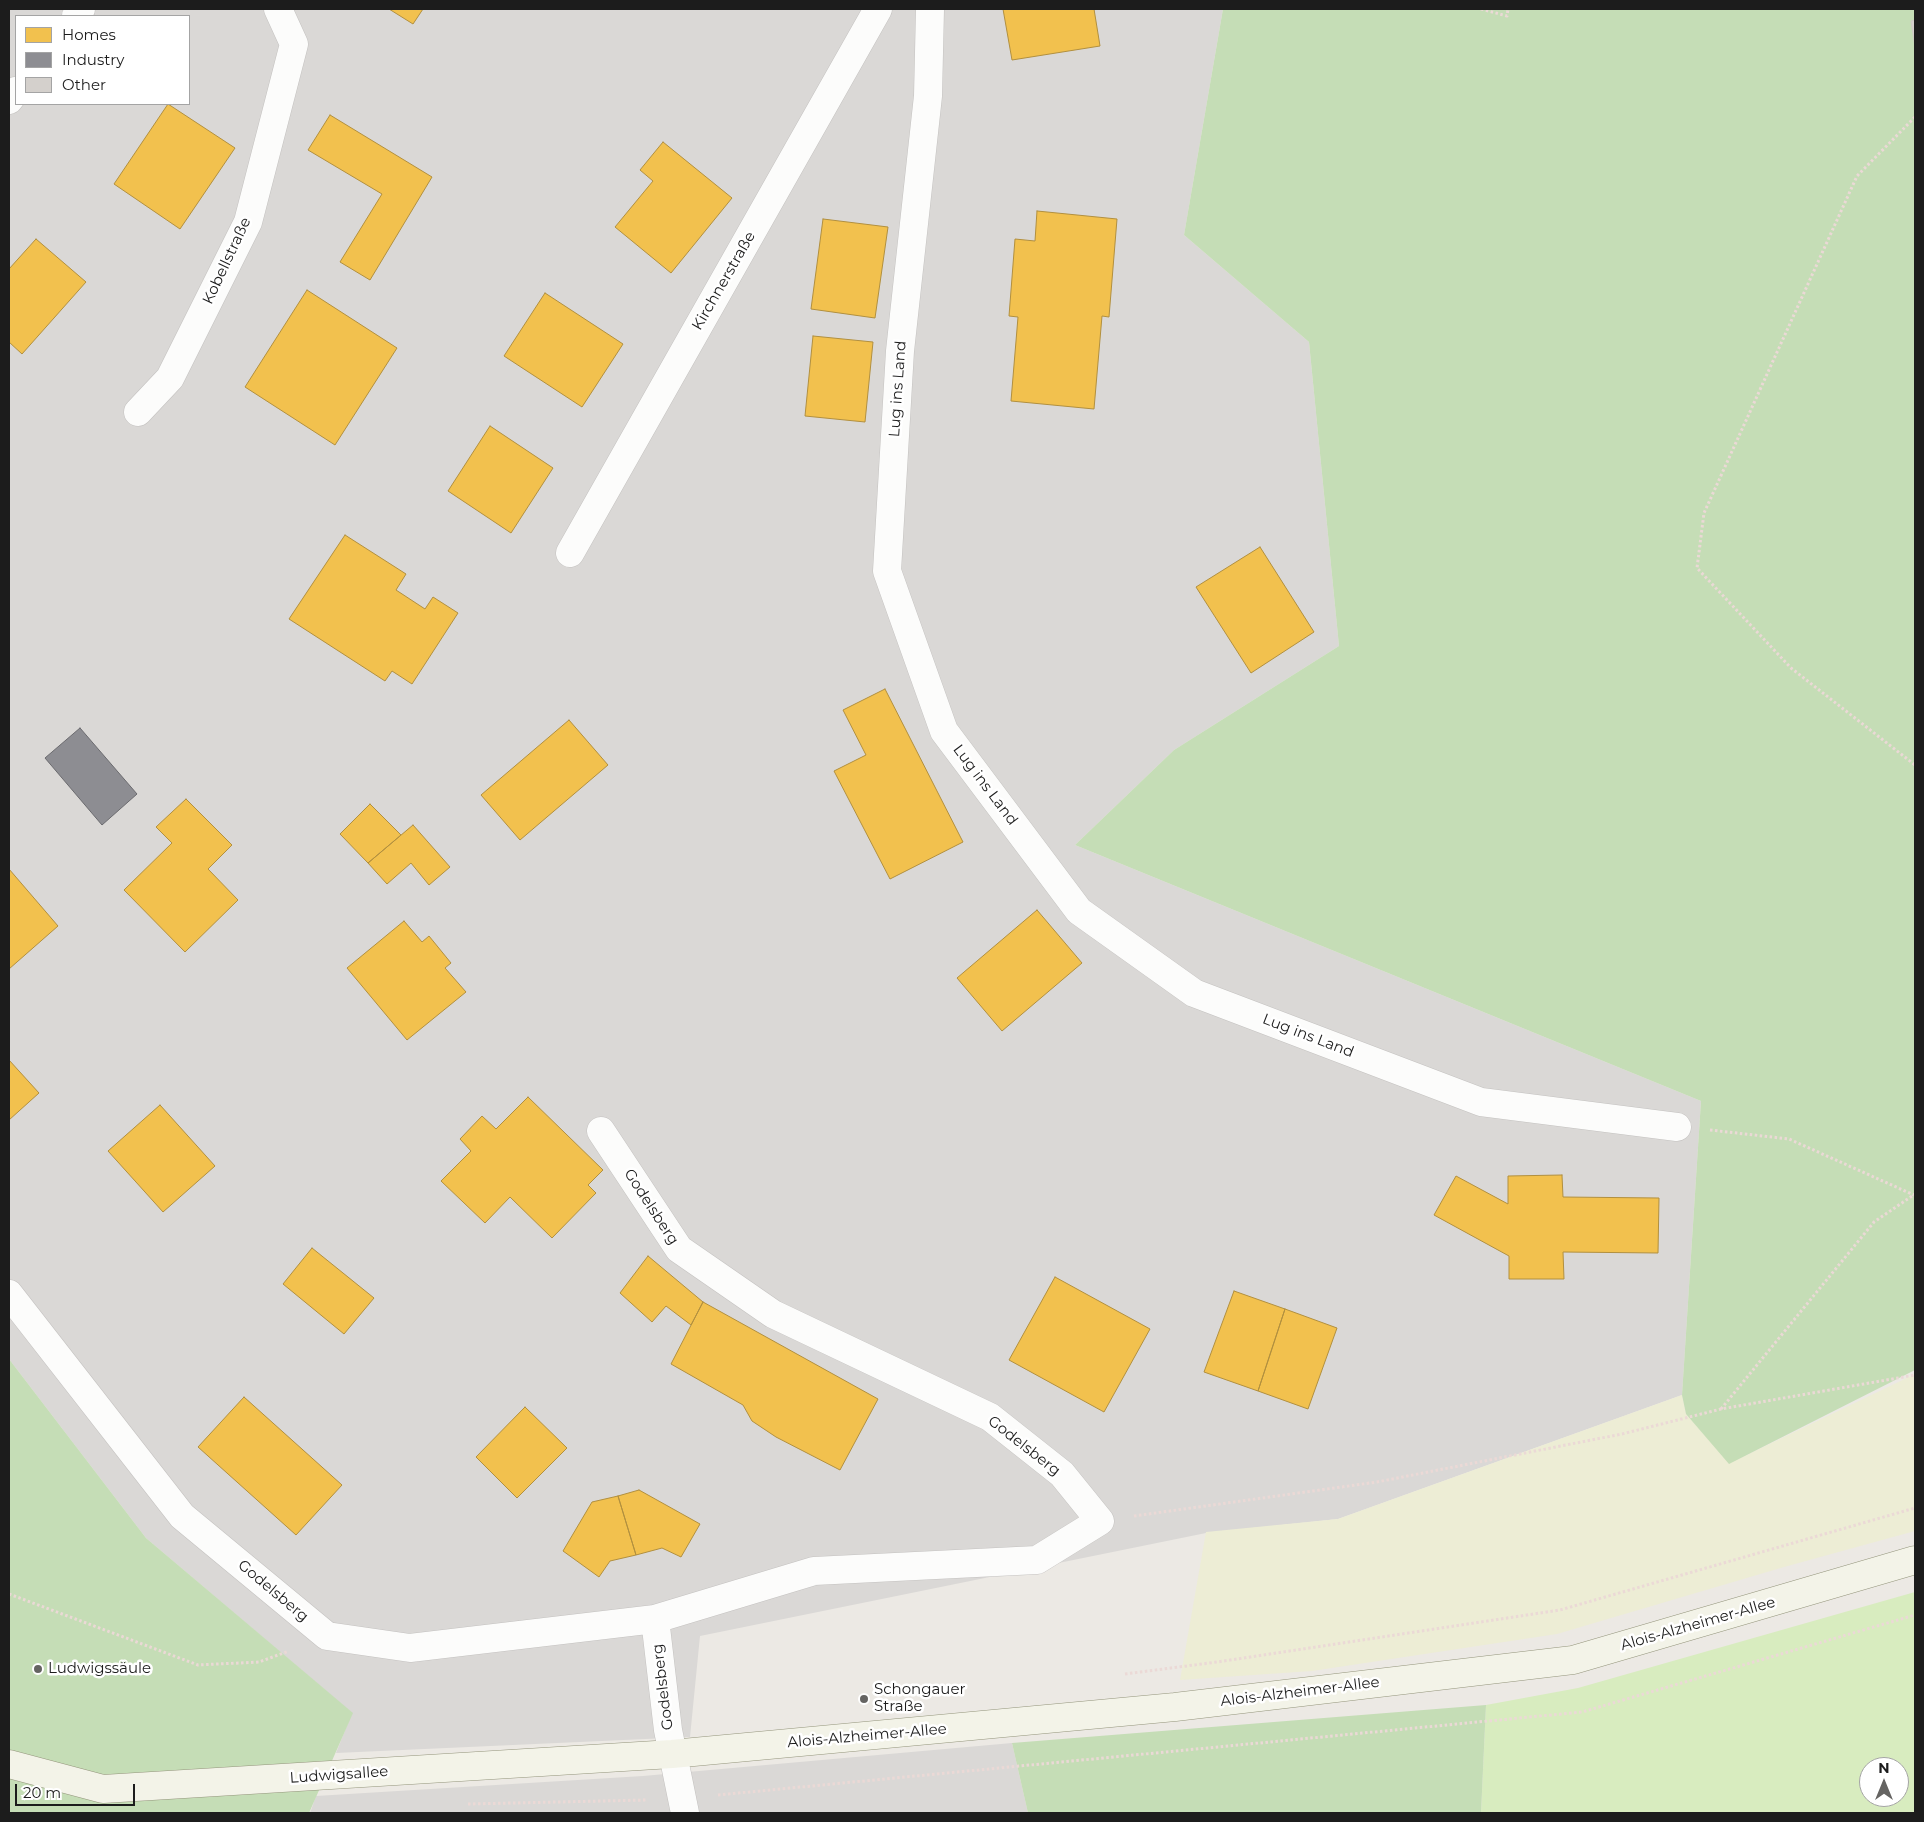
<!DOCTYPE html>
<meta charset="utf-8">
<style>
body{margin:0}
#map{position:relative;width:1924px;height:1822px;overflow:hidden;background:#ece9e4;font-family:Montserrat,sans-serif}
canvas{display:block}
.frame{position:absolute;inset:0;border:10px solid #1c1c1c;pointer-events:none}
.legend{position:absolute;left:15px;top:15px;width:175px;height:90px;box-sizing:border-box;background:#fff;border:1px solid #a4a4a4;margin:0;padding:6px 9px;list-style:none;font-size:15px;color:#1c1c1c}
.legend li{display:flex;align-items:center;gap:10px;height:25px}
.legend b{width:25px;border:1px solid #a4a4a4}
.north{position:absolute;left:1859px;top:1757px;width:50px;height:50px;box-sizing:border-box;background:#fff;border:1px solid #a4a4a4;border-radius:50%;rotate:0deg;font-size:14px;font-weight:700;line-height:20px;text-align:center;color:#1c1c1c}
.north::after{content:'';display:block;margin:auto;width:18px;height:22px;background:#656462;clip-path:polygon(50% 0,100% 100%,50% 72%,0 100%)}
.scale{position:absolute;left:15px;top:1784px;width:120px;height:22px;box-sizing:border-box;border:2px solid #1c1c1c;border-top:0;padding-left:6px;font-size:15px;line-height:18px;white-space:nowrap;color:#1c1c1c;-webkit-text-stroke:4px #fff;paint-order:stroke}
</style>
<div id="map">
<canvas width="1924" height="1822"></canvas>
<div class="frame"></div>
<ul class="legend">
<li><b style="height:14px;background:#f2c14e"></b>Homes</li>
<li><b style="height:14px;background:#8d8d92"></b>Industry</li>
<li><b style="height:14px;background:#d4d0cc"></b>Other</li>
</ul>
<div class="north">N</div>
<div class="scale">20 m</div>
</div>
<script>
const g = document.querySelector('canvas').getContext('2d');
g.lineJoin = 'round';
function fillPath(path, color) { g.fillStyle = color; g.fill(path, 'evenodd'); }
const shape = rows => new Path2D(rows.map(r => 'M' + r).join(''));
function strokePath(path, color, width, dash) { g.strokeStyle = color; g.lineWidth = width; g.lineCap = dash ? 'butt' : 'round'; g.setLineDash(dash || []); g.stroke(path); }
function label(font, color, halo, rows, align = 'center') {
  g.font = font + ' Montserrat,sans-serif'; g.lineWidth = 5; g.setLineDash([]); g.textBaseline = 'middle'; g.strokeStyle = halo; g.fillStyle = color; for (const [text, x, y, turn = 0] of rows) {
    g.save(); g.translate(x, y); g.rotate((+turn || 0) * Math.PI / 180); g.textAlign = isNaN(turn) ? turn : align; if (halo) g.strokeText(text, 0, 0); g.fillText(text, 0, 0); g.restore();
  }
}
const residential = shape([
 [9,9,1223,9,1184,235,1309,342,1339,646,1174,750,1075,845,1701,1101,1682,1395,1338,1519,1206,1533,700,1636,690,1737,336,1753,352,1713,146,1538,9,1359],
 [16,16,189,16,189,104,16,104],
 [1012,1743,1028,1813,310,1813,316,1796,643,1776]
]);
const farmland = shape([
 [1915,1374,1915,1531,1784,1567,1557,1634,1312,1671,1180,1680,1206,1532,1338,1519,1682,1395,1686,1414,1730,1463]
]);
const grass = shape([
 [1915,1592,1915,1813,1481,1813,1486,1705,1578,1688],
 [1869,1767,1899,1767,1899,1797,1869,1797]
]);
const forest = shape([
 [1223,9,1915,9,1915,1370,1729,1464,1686,1414,1682,1395,1701,1101,1075,845,1174,750,1339,646,1309,342,1184,235],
 [9,1359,146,1538,353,1713,309,1813,9,1813],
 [1486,1705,1481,1813,1028,1813,1012,1743]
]);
const homes = shape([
 [389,9,423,9,413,24,389,9],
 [1003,9,1094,9,1100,46,1012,60,1003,9],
 [168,104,235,148,180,229,114,184,168,104],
 [330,115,432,177,370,280,340,262,382,194,308,150,330,115],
 [663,142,732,198,671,273,615,227,653,181,640,170,663,142],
 [1037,211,1117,219,1109,317,1102,316,1094,409,1011,401,1018,317,1009,316,1015,239,1035,241,1037,211],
 [823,219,888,227,875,318,811,309,823,219],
 [36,239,86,282,22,354,9,342,9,269,36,239],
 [307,290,397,348,335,445,245,387,307,290],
 [545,293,623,344,582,407,504,356,545,293],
 [813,336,873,342,865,422,805,416,813,336],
 [490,426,553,468,511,533,448,491,490,426],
 [345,535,406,574,396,590,425,609,433,597,458,613,412,684,392,671,385,681,289,619,345,535],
 [1260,547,1314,632,1251,673,1196,587,1260,547],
 [885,689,963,842,890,879,834,771,866,755,843,710,885,689],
 [569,720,608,765,520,840,481,795,569,720],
 [186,799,232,845,208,869,238,900,185,952,124,890,172,843,156,827,186,799],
 [370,804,401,835,368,863,340,834,370,804],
 [413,825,450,867,429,885,411,863,387,884,368,863,413,825],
 [9,869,58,926,9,969,9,869],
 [1037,910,1082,963,1002,1031,957,978,1037,910],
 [404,921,422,942,429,936,451,963,445,968,466,992,407,1040,347,968,404,921],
 [9,1060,39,1093,9,1120,9,1060],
 [528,1097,603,1170,588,1185,596,1193,552,1238,510,1197,485,1223,441,1181,471,1151,460,1139,482,1116,496,1129,528,1097],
 [160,1105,215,1166,163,1212,108,1151,160,1105],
 [1562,1175,1563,1197,1659,1198,1658,1253,1563,1252,1564,1279,1509,1279,1509,1256,1434,1215,1456,1176,1508,1204,1508,1176,1562,1175],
 [312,1248,374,1298,344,1334,283,1284,312,1248],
 [648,1256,703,1302,691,1325,666,1306,652,1322,620,1293,648,1256],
 [1055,1277,1150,1329,1104,1412,1009,1360,1055,1277],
 [1234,1291,1285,1309,1258,1391,1204,1372,1234,1291],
 [703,1302,878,1399,840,1470,776,1437,752,1421,743,1405,671,1364,703,1302],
 [1285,1309,1337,1328,1308,1409,1258,1391,1285,1309],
 [244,1397,342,1485,296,1535,198,1447,244,1397],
 [525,1407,567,1448,517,1498,476,1457,525,1407],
 [639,1490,700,1524,681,1557,662,1548,636,1555,618,1496,639,1490],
 [618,1496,636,1555,610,1561,599,1577,563,1551,592,1502,618,1496]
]);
const industry = shape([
 [80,728,137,794,102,825,45,758,80,728]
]);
const building = shape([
 [1915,20,1915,47,1911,21,1915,20]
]);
const path = shape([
 [1481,9,1507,16,1508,9],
 [1915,117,1857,176,1704,513,1697,568,1791,668,1915,765],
 [1710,1130,1789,1139,1914,1195],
 [1721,1409,1874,1222,1915,1194],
 [1134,1516,1377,1482,1622,1434,1721,1409,1915,1375],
 [9,1594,198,1665,259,1662,289,1651],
 [1125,1674,1217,1662,1560,1610,1915,1508],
 [718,1795,1582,1712,1915,1615],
 [468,1804,647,1800]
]);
const street = shape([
 [930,9,928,96,900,351,887,571,944,731,1079,911,1194,993,1481,1102,1677,1127],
 [76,16,81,9],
 [9,100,16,91],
 [138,412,170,378,248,222,294,44,278,9],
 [570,553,878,9],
 [9,1294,182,1516,327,1636,410,1648,655,1619,814,1571,1037,1560,1100,1521,1062,1474,990,1417,773,1314,679,1249,601,1131],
 [655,1619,668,1730,685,1813]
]);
const secondary = shape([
 [9,1764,103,1789,672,1754,1175,1707,1573,1660,1915,1560]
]);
const markers = [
 [38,1669,5,"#656462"],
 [864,1699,5,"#656462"]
];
const streetNames = [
 ["Kobellstraße",227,261,-65],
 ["Kirchnerstraße",724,281,-60],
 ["Lug ins Land",898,389,-86],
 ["Lug ins Land",985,785,53],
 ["Lug ins Land",1308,1036,21],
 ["Godelsberg",651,1207,57],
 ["Godelsberg",1024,1446,38],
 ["Godelsberg",273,1591,40],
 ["Alois-Alzheimer-Allee",1698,1624,-16],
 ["Godelsberg",663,1687,-97],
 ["Alois-Alzheimer-Allee",1300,1692,-7],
 ["Alois-Alzheimer-Allee",867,1736,-5],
 ["Ludwigsallee",339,1775,-4]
];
const poiNames = [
 ["Ludwigssäule",48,1669],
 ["Schongauer",874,1690],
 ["Straße",874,1707]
];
fillPath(residential, '#dad8d6');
fillPath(farmland, '#ededd5');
fillPath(grass, '#d8ecbf');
fillPath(forest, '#c5ddb6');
fillPath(homes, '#f2c14e');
strokePath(homes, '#b2903f', 1);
fillPath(industry, '#8d8d92');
strokePath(industry, '#6b6b6f', 1);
fillPath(building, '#d4d0cc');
strokePath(building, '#cfcac5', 1);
strokePath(street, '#c4c2c0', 29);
strokePath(secondary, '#94957c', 29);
strokePath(path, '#ebd9d6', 3, [2.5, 2.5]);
strokePath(street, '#fcfcfb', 28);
strokePath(secondary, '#f3f3e8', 28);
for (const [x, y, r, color] of markers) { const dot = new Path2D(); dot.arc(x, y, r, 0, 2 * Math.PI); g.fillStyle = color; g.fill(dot); strokePath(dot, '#fff', 2); }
label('15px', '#1c1c1c', '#fff', streetNames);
label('15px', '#1c1c1c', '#fff', poiNames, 'left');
</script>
